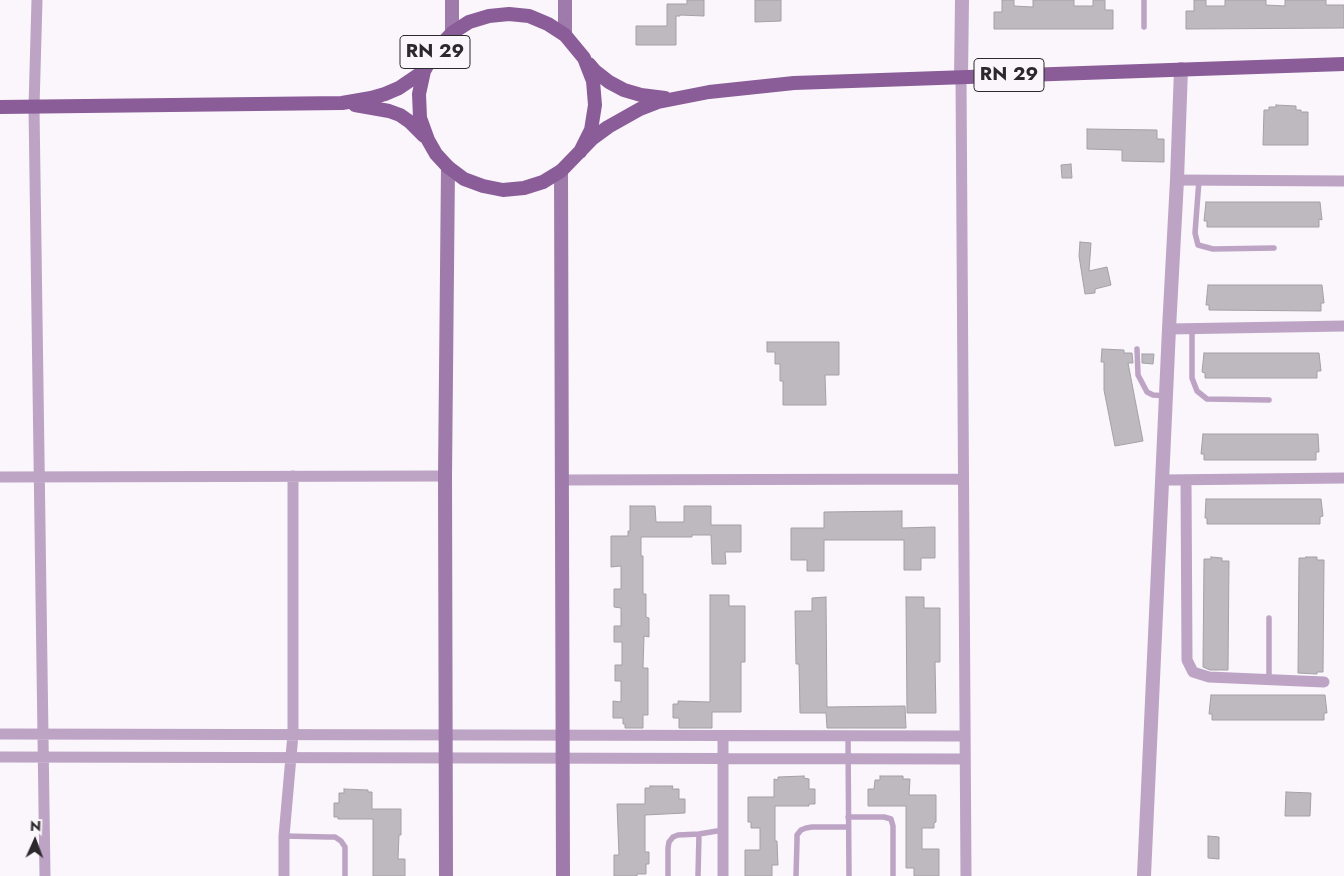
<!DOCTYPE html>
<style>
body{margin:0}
#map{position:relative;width:1344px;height:876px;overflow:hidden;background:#faf6fb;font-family:Jost,sans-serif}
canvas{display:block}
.north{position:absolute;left:10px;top:816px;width:50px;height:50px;-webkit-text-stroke:4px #faf6fb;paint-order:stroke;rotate:2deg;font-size:14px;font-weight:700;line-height:20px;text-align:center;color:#2b292b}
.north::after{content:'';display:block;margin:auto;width:18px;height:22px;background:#2b292b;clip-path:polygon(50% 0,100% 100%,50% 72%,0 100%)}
</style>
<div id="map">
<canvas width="1344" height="876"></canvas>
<div class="north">N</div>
</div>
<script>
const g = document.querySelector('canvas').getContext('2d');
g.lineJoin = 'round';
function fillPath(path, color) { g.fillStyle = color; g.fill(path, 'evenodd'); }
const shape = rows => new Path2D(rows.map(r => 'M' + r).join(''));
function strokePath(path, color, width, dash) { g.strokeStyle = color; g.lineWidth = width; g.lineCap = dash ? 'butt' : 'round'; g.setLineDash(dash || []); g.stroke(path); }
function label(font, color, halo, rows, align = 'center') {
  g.font = font + ' Jost,sans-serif'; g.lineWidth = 4; g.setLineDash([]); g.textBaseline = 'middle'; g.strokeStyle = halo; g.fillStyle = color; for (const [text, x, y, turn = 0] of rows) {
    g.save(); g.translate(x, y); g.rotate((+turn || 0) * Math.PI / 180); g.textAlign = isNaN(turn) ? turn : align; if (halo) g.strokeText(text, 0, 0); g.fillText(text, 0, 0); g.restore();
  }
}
const building = shape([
 [687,0,704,0,704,16,680,15,680,16,676,16,676,45,636,45,636,26,667,26,667,4,687,4,687,0],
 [755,0,781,0,781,21,755,22,755,0],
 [1002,0,1014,0,1014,6,1033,7,1033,0,1074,0,1074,6,1093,6,1093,0,1105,0,1105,10,1113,10,1113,29,994,29,994,12,1002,12,1002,0],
 [1194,0,1206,0,1206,6,1225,6,1225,0,1266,0,1266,5,1285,6,1285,0,1326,0,1326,5,1344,5,1344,28,1186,29,1186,11,1194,11,1194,0],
 [1276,105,1296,106,1296,110,1301,110,1301,112,1308,112,1308,145,1263,145,1264,110,1269,110,1269,107,1276,107,1276,105],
 [1087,129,1157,130,1157,139,1164,139,1164,162,1122,161,1122,150,1087,149,1087,129],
 [1071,164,1072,178,1062,178,1061,165,1071,164],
 [1206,202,1320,202,1322,220,1319,219,1319,227,1207,227,1207,221,1204,221,1206,202],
 [1080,242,1091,243,1089,271,1107,267,1111,285,1095,289,1095,293,1085,294,1079,256,1080,242],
 [1208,285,1322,285,1324,303,1321,303,1321,311,1209,310,1209,305,1206,305,1208,285],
 [767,342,839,342,839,375,825,375,826,405,783,405,783,381,780,381,780,364,775,364,775,352,767,352,767,342],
 [1102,349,1124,350,1124,353,1132,353,1133,363,1128,363,1143,441,1115,446,1104,390,1104,362,1101,362,1102,349],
 [1204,353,1319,353,1321,371,1317,371,1317,378,1205,378,1205,373,1202,372,1204,353],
 [1142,354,1154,354,1153,364,1142,363,1142,354],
 [1203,434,1318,434,1319,452,1316,452,1316,460,1204,460,1204,454,1201,454,1203,434],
 [1206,499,1321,499,1323,516,1320,517,1320,524,1207,524,1207,518,1205,518,1206,499],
 [630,506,655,506,656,522,684,522,684,506,711,506,711,525,741,525,741,552,725,552,726,564,712,564,711,535,692,535,692,537,641,537,641,556,643,556,643,594,646,594,646,617,649,618,649,637,644,636,643,668,648,668,648,715,643,715,643,728,625,728,625,724,623,724,623,718,613,718,613,701,621,702,621,681,615,681,615,665,622,665,622,642,614,642,614,626,621,626,621,608,614,607,614,589,621,589,621,566,611,567,611,536,628,536,628,531,630,531,630,506],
 [902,511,902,528,935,527,935,558,921,558,921,570,904,570,904,540,824,540,824,571,807,571,807,560,791,560,791,528,824,528,824,512,902,511],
 [1211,557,1222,558,1222,561,1229,561,1228,670,1210,670,1203,667,1204,559,1211,559,1211,557],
 [1306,557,1317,557,1317,560,1324,560,1323,672,1317,672,1317,674,1298,673,1299,558,1306,558,1306,557],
 [710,595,729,595,729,606,745,606,745,662,741,662,741,712,712,712,712,728,679,728,679,718,673,718,673,704,678,704,678,701,710,702,710,595],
 [826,597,827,707,905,706,906,728,827,728,826,713,800,713,799,664,796,664,795,611,812,611,812,598,826,597],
 [906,597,924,597,924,608,940,608,940,662,935,662,936,713,907,713,906,597],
 [1211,695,1325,695,1327,713,1324,713,1324,720,1212,720,1212,714,1209,714,1211,695],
 [804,776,804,778,809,779,809,789,815,789,815,804,809,804,809,806,775,806,775,841,777,841,778,865,772,865,772,876,745,876,745,850,760,850,760,828,751,828,751,822,748,822,748,797,774,797,774,779,778,780,778,777,804,776],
 [880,776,903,776,903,779,910,779,909,795,936,795,936,822,934,823,934,828,922,828,922,849,939,849,939,876,914,876,914,868,906,868,906,806,868,806,868,789,874,789,875,780,880,780,880,776],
 [650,786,673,786,672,789,679,789,679,799,685,799,685,813,645,815,645,852,649,852,649,864,646,864,646,874,637,874,637,876,614,876,614,855,619,855,617,804,645,804,645,788,650,788,650,786],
 [344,789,368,790,368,792,372,792,372,809,401,809,401,835,399,835,398,859,405,859,405,876,373,876,373,819,338,819,338,817,334,817,334,803,339,803,339,793,344,793,344,789],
 [1286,792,1311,793,1310,816,1285,816,1286,792],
 [1208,836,1219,837,1219,859,1208,858,1208,836]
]);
const service = shape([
 [1144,0,1144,27],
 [1199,180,1195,233,1198,245,1213,249,1274,248],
 [1192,328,1192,378,1197,391,1207,399,1269,400],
 [1137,349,1138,375,1147,392,1153,395,1166,396],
 [1269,680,1269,618],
 [848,736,849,876],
 [848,817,884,817,891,819,893,826,893,876],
 [284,836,328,837,335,837,341,841,345,847,345,876],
 [668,876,668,848,669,842,673,837,678,835,699,834,723,830],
 [698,876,699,834],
 [796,876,797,841,797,835,801,830,806,828,812,827,848,827]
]);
const minor = shape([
 [37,0,34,107,45,876],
 [961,77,966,876],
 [1177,180,1344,181],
 [1169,329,1344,326],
 [0,477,445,476],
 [562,480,963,479],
 [1162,480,1344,478],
 [1186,480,1187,660,1193,672,1209,677,1324,682],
 [0,734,965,736],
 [0,757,965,759],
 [284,876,284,836,293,734,293,476],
 [723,876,723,736]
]);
const tertiary = shape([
 [961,77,962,0],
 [1144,876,1169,329,1177,180,1181,69]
]);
const secondary = shape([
 [452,0,452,33],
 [565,35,565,0],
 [561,171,563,876],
 [446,876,445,476,448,167]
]);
const primary = shape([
 [589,64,595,71,609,82,624,90,641,95,665,98],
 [355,105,389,111,400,115,410,122,424,136],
 [0,107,342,103,371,98,385,94,399,88,424,71],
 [580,152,591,130,595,105,593,81,584,58,565,35,548,24,529,16,509,14,489,16,469,22,452,33,436,50,424,71,419,94,420,118,428,140,436,154,448,167,464,179,483,186,503,190,524,188,543,182,561,171,593,138,608,127,640,109,658,102,709,92,794,83,1344,64]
]);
const shields = [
 [435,52,70],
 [1009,75,70]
];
const shieldNames = [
 ["RN 29",435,52],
 ["RN 29",1009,75]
];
fillPath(building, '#bdb9be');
strokePath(building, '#a4a1a6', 1);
strokePath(service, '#bda4c5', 5.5);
strokePath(minor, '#bda4c5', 11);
strokePath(tertiary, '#bda4c5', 14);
strokePath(secondary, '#9f7bab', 14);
strokePath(primary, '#8a5d98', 14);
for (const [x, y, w] of shields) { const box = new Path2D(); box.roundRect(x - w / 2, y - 16.5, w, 33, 4); g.fillStyle = '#faf6fb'; g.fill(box); strokePath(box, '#2b292b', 1); }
label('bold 19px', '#2b292b', null, shieldNames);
</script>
